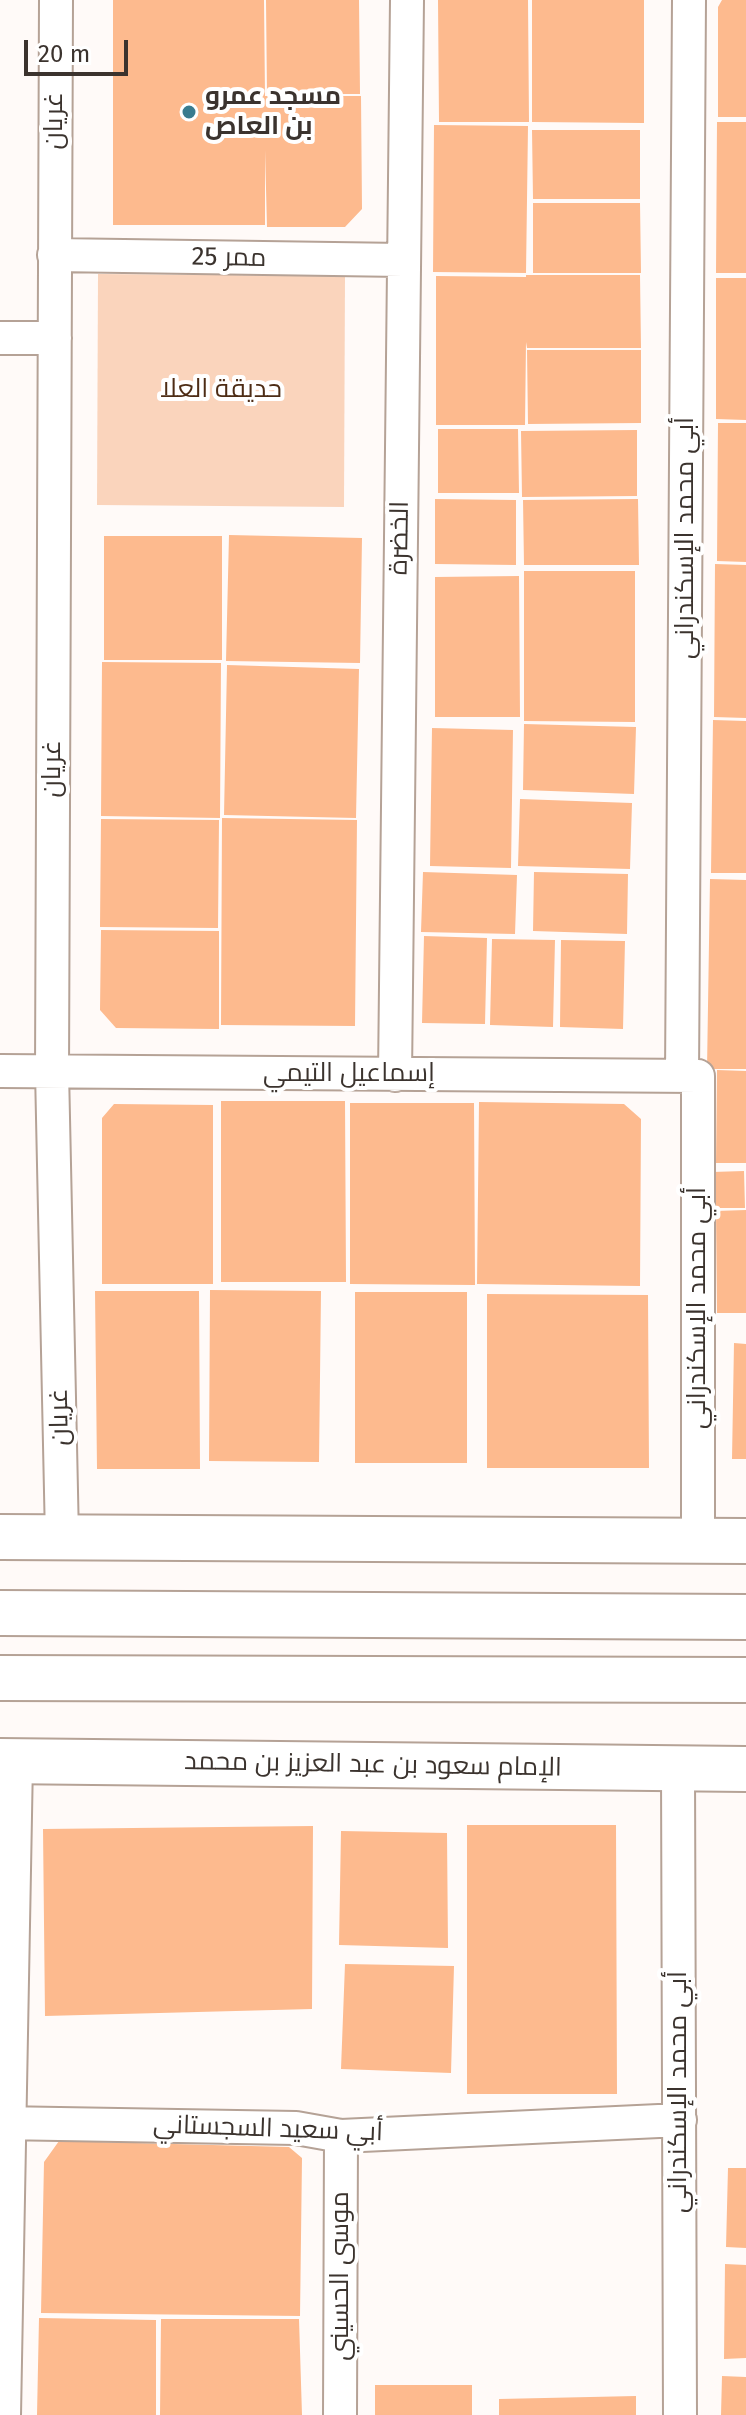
<!DOCTYPE html>
<meta charset="utf-8">
<style>
body{margin:0}
#map{position:relative;width:746px;height:2415px;overflow:hidden;background:#fffaf8;font-family:"Fira Sans",sans-serif}
canvas{display:block}
.scale{position:absolute;left:24px;top:40px;width:104px;height:36px;box-sizing:border-box;border:4px solid #3b332e;border-top:0;padding-left:10px;font-size:24px;line-height:28px;white-space:nowrap;color:#3b332e;-webkit-text-stroke:6px #fff;paint-order:stroke}
</style>
<div id="map">
<canvas width="746" height="2415"></canvas>
<div class="scale">20 m</div>
</div>
<script>
const g = document.querySelector('canvas').getContext('2d');
g.lineJoin = 'round';
function fillPath(path, color) { g.fillStyle = color; g.fill(path, 'evenodd'); }
const shape = rows => new Path2D(rows.map(r => 'M' + r).join(''));
function strokePath(path, color, width, dash) { g.strokeStyle = color; g.lineWidth = width; g.lineCap = dash ? 'butt' : 'round'; g.setLineDash(dash || []); g.stroke(path); }
function label(font, color, halo, rows, align = 'center') {
  g.font = font + ' "Fira Sans",Cairo,sans-serif'; g.lineWidth = 8; g.setLineDash([]); g.textBaseline = 'middle'; g.strokeStyle = halo; g.fillStyle = color; for (const [text, x, y, turn = 0] of rows) {
    g.save(); g.translate(x, y); g.rotate((+turn || 0) * Math.PI / 180); g.textAlign = isNaN(turn) ? turn : align; if (halo) g.strokeText(text, 0, 0); g.fillText(text, 0, 0); g.restore();
  }
}
const green = shape([
 [98,274,345,276,344,507,97,505]
]);
const building = shape([
 [113,0,264,0,265,96,361,96,362,209,345,227,267,227,265,150,265,225,113,225],
 [266,0,359,0,360,94,267,94],
 [438,0,528,0,529,122,439,122],
 [532,0,644,0,644,123,532,122],
 [722,0,746,0,746,117,718,117,718,7],
 [717,122,746,122,746,273,716,273],
 [434,125,528,126,526,273,433,272],
 [532,130,640,130,640,199,533,199],
 [533,203,640,203,641,273,533,273],
 [526,275,640,275,641,348,527,348,526,342,525,425,436,425,436,276,526,277],
 [716,278,746,278,746,420,716,419],
 [527,350,641,350,641,423,528,424],
 [718,423,746,423,746,562,717,561],
 [438,429,518,429,519,493,438,493],
 [637,430,637,496,522,497,521,431],
 [435,499,516,500,516,565,435,564],
 [638,499,639,565,524,565,523,500],
 [229,535,362,538,360,663,226,661],
 [104,536,222,536,222,660,104,660],
 [715,564,746,565,746,718,714,717],
 [524,571,635,571,635,722,524,721],
 [519,576,520,717,435,717,435,577],
 [102,662,221,663,220,818,101,816],
 [227,665,359,669,356,818,224,815],
 [713,720,746,721,746,873,711,873],
 [524,724,636,727,634,794,523,790],
 [432,728,513,730,511,868,430,866],
 [520,799,632,803,630,869,518,866],
 [222,818,357,820,355,1026,221,1025],
 [101,819,219,820,218,928,100,927],
 [423,872,517,875,515,934,421,932],
 [534,872,628,874,627,934,533,931],
 [710,879,746,880,746,1069,707,1069],
 [101,930,219,931,219,1029,116,1028,100,1010],
 [424,936,487,938,485,1024,422,1023],
 [492,939,555,940,553,1027,490,1025],
 [561,940,625,941,623,1029,560,1027],
 [717,1070,746,1071,746,1163,716,1163],
 [221,1101,345,1101,346,1282,221,1282],
 [479,1102,624,1104,641,1119,640,1286,477,1284],
 [350,1103,474,1103,475,1285,350,1284],
 [114,1104,213,1105,213,1284,102,1284,102,1118],
 [744,1171,745,1208,713,1208,712,1172],
 [746,1210,746,1313,717,1313,716,1211],
 [210,1290,321,1291,319,1462,209,1461],
 [95,1291,199,1291,200,1469,97,1469],
 [355,1292,467,1292,467,1463,355,1463],
 [487,1294,648,1295,649,1468,487,1468],
 [734,1343,746,1344,746,1459,732,1459],
 [467,1825,616,1825,617,2094,467,2094],
 [313,1826,312,2009,45,2016,43,1829],
 [341,1831,447,1833,448,1948,339,1945],
 [345,1964,454,1966,451,2073,341,2069],
 [59,2141,289,2147,302,2158,300,2316,41,2313,44,2162],
 [728,2168,746,2168,746,2248,726,2247],
 [725,2264,746,2265,746,2358,724,2359],
 [39,2318,156,2320,156,2415,37,2415],
 [161,2319,299,2319,302,2415,160,2415],
 [722,2376,746,2377,746,2415,721,2415],
 [375,2385,472,2385,472,2415,375,2415],
 [636,2396,636,2415,499,2415,499,2399]
]);
const street = shape([
 [56,0,52,1071,62,1538],
 [54,255,403,260],
 [0,338,55,338],
 [0,1071,698,1076,698,1541],
 [395,1075,407,0],
 [682,1076,689,0],
 [678,1769,680,2415],
 [0,2123,296,2128,341,2136,680,2120],
 [4,2415,16,1761],
 [340,2415,341,2136]
]);
const secondary = shape([
 [0,1537,746,1541],
 [0,1761,746,1769]
]);
const primary = shape([
 [0,1613,746,1617],
 [0,1678,746,1680]
]);
const markers = [
 [189,112,8,"#3a7b8e"]
];
const poiNames = [
 ["مسجد عمرو",205,97],
 ["بن العاص",205,127]
];
const streetNames = [
 ["غريان",55,121,-90],
 ["ممر 25",229,258,1],
 ["الخضرة",400,538,-89],
 ["أبي محمد الإسكندراني",686,538,-90],
 ["غريان",53,769,-90],
 ["إسماعيل التيمي",349,1074],
 ["أبي محمد الإسكندراني",698,1308,-90],
 ["غريان",60,1417,-91],
 ["الإمام سعود بن عبد العزيز بن محمد",373,1765,1],
 ["أبي محمد الإسكندراني",679,2092,-90],
 ["أبي سعيد السجستاني",268,2129,2],
 ["موسى الحسيني",341,2276,-90]
];
const parkNames = [
 ["حديقة العلا",221,390]
];
fillPath(green, '#fad4bc');
fillPath(building, '#fdba8e');
strokePath(street, '#b5a296', 36);
strokePath(secondary, '#b5a296', 48);
strokePath(primary, '#b5a296', 48);
strokePath(street, '#fff', 32);
strokePath(secondary, '#fff', 44);
strokePath(primary, '#fff', 44);
for (const [x, y, r, color] of markers) { const dot = new Path2D(); dot.arc(x, y, r, 0, 2 * Math.PI); g.fillStyle = color; g.fill(dot); strokePath(dot, '#fff', 3); }
label('bold 26px', '#3b332e', '#fff', poiNames, 'left');
label('26px', '#3b332e', '#fff', streetNames);
label('26px', '#4d2c15', '#fff', parkNames);
</script>
